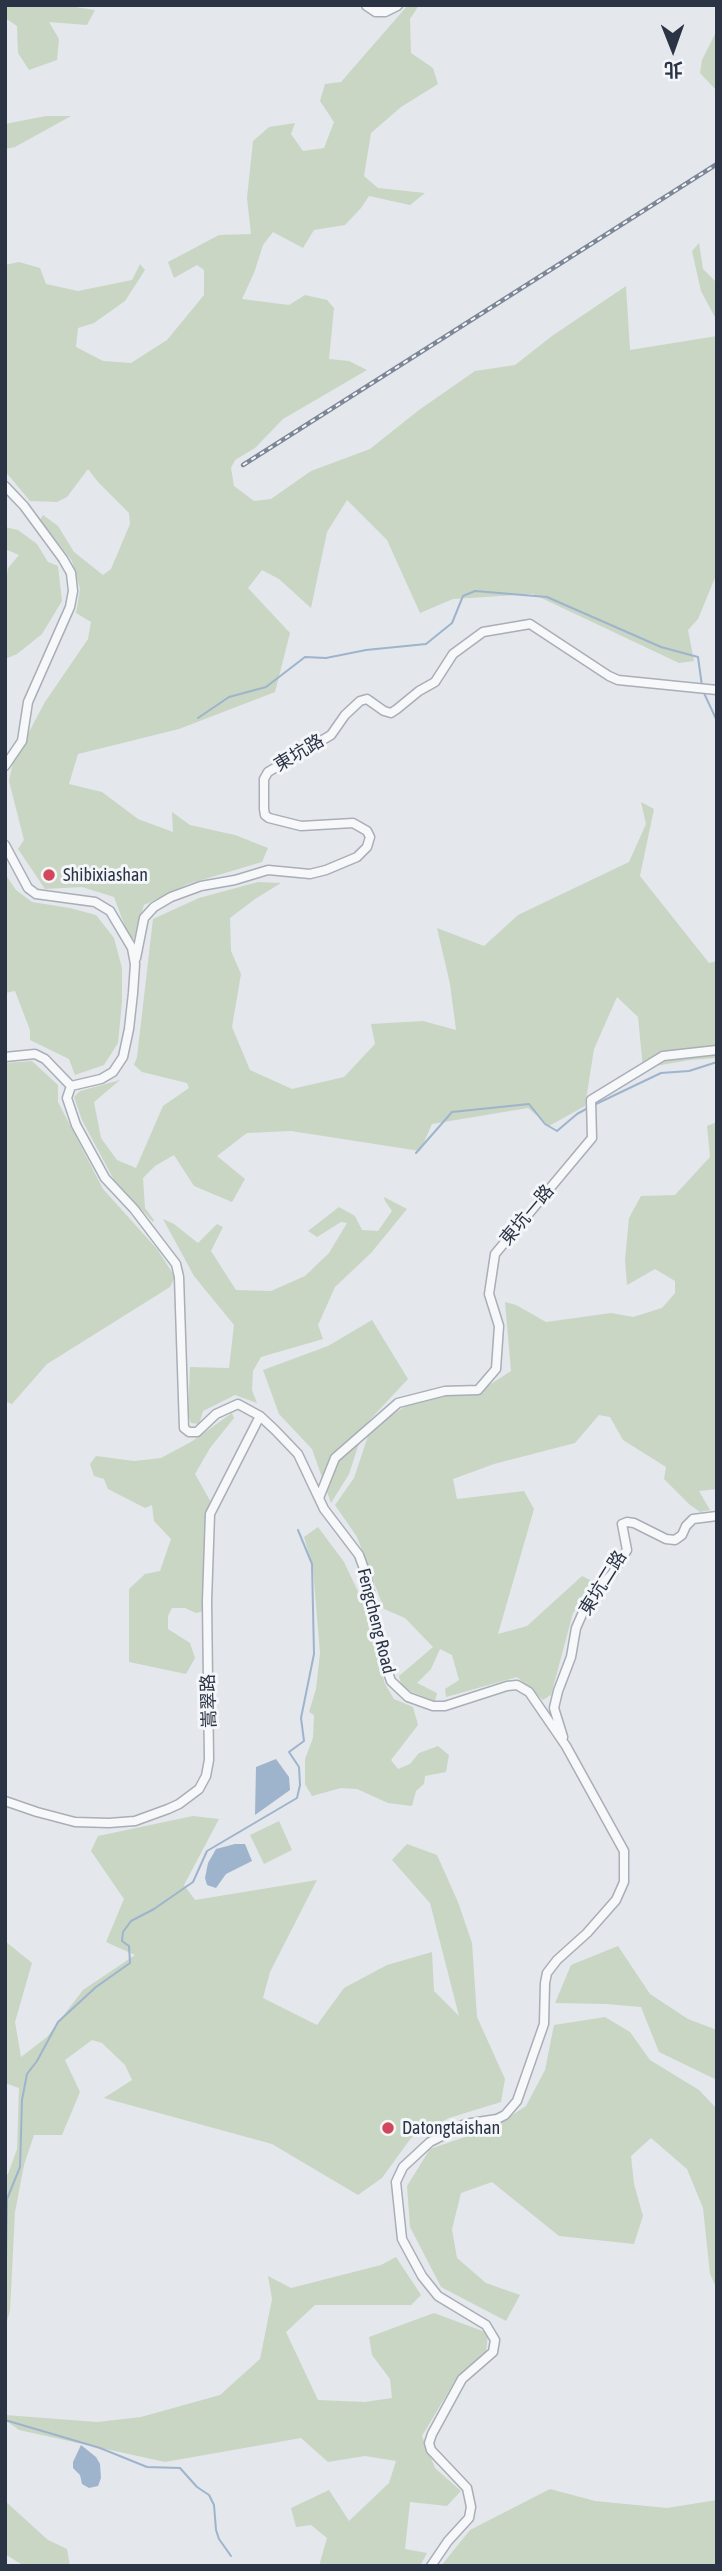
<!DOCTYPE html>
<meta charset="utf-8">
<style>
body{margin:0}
#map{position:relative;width:722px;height:2571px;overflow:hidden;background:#e4e7ec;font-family:"Asap Condensed","Noto Sans TC",sans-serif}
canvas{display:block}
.frame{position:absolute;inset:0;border:7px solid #2b3445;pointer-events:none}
.north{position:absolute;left:638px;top:14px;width:70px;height:70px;-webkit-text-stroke:5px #f4f6f9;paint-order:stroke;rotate:179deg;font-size:19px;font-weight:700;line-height:28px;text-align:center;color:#2b3445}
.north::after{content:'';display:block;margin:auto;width:24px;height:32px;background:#2b3445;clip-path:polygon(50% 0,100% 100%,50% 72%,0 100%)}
</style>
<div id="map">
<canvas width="722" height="2571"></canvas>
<div class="frame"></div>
<div class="north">北</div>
</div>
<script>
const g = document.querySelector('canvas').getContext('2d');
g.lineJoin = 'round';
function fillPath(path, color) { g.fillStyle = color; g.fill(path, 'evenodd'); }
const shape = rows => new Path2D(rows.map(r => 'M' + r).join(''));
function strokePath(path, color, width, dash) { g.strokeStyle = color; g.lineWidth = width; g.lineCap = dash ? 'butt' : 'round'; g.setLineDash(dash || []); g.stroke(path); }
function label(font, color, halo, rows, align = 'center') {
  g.font = font + ' "Asap Condensed","Noto Sans TC",sans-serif'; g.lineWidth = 6; g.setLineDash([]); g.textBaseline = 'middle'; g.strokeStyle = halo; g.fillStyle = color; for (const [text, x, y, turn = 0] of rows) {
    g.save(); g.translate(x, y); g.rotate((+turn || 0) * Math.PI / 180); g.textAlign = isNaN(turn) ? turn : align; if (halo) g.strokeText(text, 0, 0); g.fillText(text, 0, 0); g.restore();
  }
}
const green = shape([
 [5,5,63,5,95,10,87,25,49,22,59,39,57,60,29,70,18,53,17,26,5,18],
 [408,5,419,5,410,19,411,53,433,68,438,84,401,107,371,133,364,176,378,188,425,193,410,205,369,196,361,208,345,225,314,230,303,248,273,232,263,245,254,273,242,299,289,305,305,295,327,300,334,308,329,359,349,361,367,370,283,419,255,448,235,460,231,468,234,486,254,501,271,499,311,471,370,449,419,410,475,371,515,365,552,336,626,286,630,350,717,336,717,573,698,619,688,630,694,661,679,663,533,594,453,599,420,613,387,540,347,500,327,532,311,608,279,579,262,570,248,588,290,633,275,692,179,729,78,754,69,784,102,792,138,819,173,832,172,812,190,825,235,835,268,848,262,862,188,884,144,905,134,939,129,937,114,897,82,887,45,889,18,849,24,840,9,781,13,762,45,702,88,639,91,622,76,613,80,589,72,561,40,520,43,515,58,526,74,552,103,575,111,569,130,524,129,513,98,482,88,469,67,497,57,502,30,501,5,471,5,265,19,262,40,268,46,284,78,291,132,280,140,264,145,270,125,301,94,323,78,328,76,347,103,361,131,363,167,340,204,295,204,270,197,265,174,278,168,262,219,235,251,234,247,198,253,141,269,127,295,123,291,134,303,151,324,148,334,122,320,101,325,84,341,82],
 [717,30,717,91,700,73,702,60],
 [46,116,71,116,15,147,5,149,5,124],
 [699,243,703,269,717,283,717,321,701,291,692,251],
 [5,527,18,530,37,544,48,562,58,566,62,601,42,634,17,654,5,659,5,591,8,568,19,555,5,549],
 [641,802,654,809,640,876,709,963,717,961,717,1058,690,1060,643,1068,638,1017,617,997,594,1049,585,1106,549,1126,528,1108,432,1124,420,1151,291,1131,247,1133,217,1156,245,1179,232,1202,194,1186,174,1155,155,1166,143,1178,145,1208,154,1220,153,1222,114,1180,82,1120,74,1097,80,1091,120,1080,94,1102,101,1138,117,1160,136,1168,163,1106,189,1088,187,1083,142,1072,134,1065,137,1057,153,919,199,898,258,882,281,883,255,899,230,918,231,951,241,974,232,1027,250,1070,292,1089,344,1077,375,1044,371,1024,423,1021,456,1030,450,984,437,928,484,946,518,915,629,862,646,824],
 [5,874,16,890,32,902,70,908,96,915,114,938,122,968,122,1002,118,1043,104,1065,75,1075,69,1059,30,1040,30,1030,15,991,5,993],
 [32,1061,58,1085,58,1102,103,1189,157,1249,175,1277,170,1287,47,1364,12,1404,5,1401,5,1063],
 [717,1122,717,1489,699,1491,710,1510,700,1512,689,1504,664,1479,666,1467,623,1440,610,1417,599,1415,575,1443,494,1464,453,1479,457,1499,524,1491,534,1509,498,1634,527,1626,582,1576,596,1583,573,1613,551,1695,543,1700,517,1677,446,1697,445,1689,459,1680,452,1655,440,1649,431,1669,417,1683,437,1693,435,1701,402,1688,399,1676,433,1647,405,1618,384,1609,357,1537,335,1505,354,1478,370,1430,413,1401,447,1394,477,1393,511,1371,505,1302,516,1305,546,1322,611,1313,633,1317,662,1308,675,1293,675,1281,655,1269,627,1285,625,1260,629,1218,641,1196,675,1195,710,1157,707,1126],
 [384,1197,407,1209,371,1253,335,1287,318,1325,323,1339,261,1357,253,1371,252,1390,257,1403,235,1395,203,1411,199,1424,191,1423,188,1414,190,1367,229,1368,234,1325,194,1276,163,1219,174,1224,198,1243,217,1224,223,1227,211,1251,236,1290,271,1291,305,1276,329,1253,347,1223,341,1222,317,1237,308,1231,339,1207,355,1216,362,1230,378,1231,392,1211,385,1201],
 [372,1320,408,1379,365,1425,349,1474,331,1503,312,1449,279,1414,263,1370,328,1346],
 [232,1413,234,1418,210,1448,195,1474,212,1504,203,1611,196,1613,185,1608,172,1608,168,1616,168,1629,190,1643,195,1658,186,1674,129,1662,129,1589,145,1574,160,1571,171,1539,154,1521,152,1505,145,1508,108,1489,104,1479,94,1476,90,1464,96,1456,134,1461,161,1458,191,1442],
 [318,1527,344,1562,362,1600,385,1684,394,1699,413,1707,418,1725,391,1760,398,1769,410,1764,419,1753,438,1746,449,1755,446,1772,425,1776,424,1784,416,1791,412,1806,388,1803,357,1789,341,1788,312,1796,305,1784,305,1759,313,1738,314,1715,309,1712,316,1689,320,1653,313,1569,304,1537],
 [193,1816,219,1819,184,1885,195,1900,317,1880,270,1972,263,1998,317,2025,344,1988,387,1965,432,1952,434,1991,459,2016,430,1903,392,1860,407,1844,437,1855,458,1902,472,1943,477,2017,505,2079,501,2102,449,2118,411,2138,382,2178,358,2195,272,2144,104,2098,132,2080,125,2065,102,2043,92,2040,65,2060,80,2092,62,2135,34,2135,24,2165,15,2212,10,2311,5,2328,5,2176,8,2174,17,2149,19,2088,5,2083,5,1941,32,1963,15,2022,21,2057,47,2037,83,1990,135,1955,106,1942,124,1899,91,1851,98,1836],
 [279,1821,292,1850,264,1864,250,1835],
 [618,1946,650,1994,688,2019,717,2030,717,2080,659,2052,641,2007,606,2004,555,2003,571,1965],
 [605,2017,630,2032,650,2060,699,2090,717,2109,717,2289,710,2274,703,2208,687,2169,651,2138,631,2156,634,2184,643,2216,634,2244,559,2236,492,2182,461,2193,452,2229,457,2258,486,2283,520,2295,506,2321,441,2287,410,2227,407,2186,430,2149,494,2127,526,2106,545,2070,554,2025],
 [396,2257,421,2295,411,2305,315,2305,286,2332,318,2400,365,2402,392,2398,390,2379,372,2355,369,2337,434,2313,488,2333,486,2353,456,2379,422,2436,435,2468,461,2491,447,2506,410,2502,405,2549,427,2553,420,2566,319,2566,327,2538,311,2525,296,2527,291,2508,329,2490,349,2521,389,2483,396,2461,365,2456,328,2462,301,2438,165,2462,19,2430,5,2420,5,2415,97,2422,141,2417,220,2395,260,2359,272,2299,268,2276,291,2288,381,2265],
 [550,2489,595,2501,667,2508,717,2500,717,2566,441,2566,470,2530],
 [5,2501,48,2540,67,2549,70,2566,24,2566,5,2554]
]);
const water = shape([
 [276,1759,289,1777,290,1790,255,1815,256,1767],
 [235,1844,245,1844,252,1861,226,1874,216,1888,207,1885,205,1878,208,1863,216,1849],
 [81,2445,96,2457,100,2464,101,2478,98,2486,89,2488,82,2484,80,2475,73,2468,73,2462]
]);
const stream = shape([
 [703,691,717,721],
 [198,718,229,697,266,687,305,657,326,658,366,650,426,644,452,623,463,596,475,591,547,597,661,647,698,657,702,686],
 [596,1104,661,1073,689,1071,717,1062],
 [416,1153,452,1112,529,1104,545,1124,557,1131,577,1114,588,1108],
 [5,2323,7,2199,20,2167,22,2100,27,2074,37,2061,58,2022,96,1987,130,1963,129,1946,122,1941,123,1932,131,1921,154,1909,193,1882,207,1851,297,1798,300,1785,299,1767,289,1752,304,1741,301,1718,314,1654,312,1564,298,1530],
 [5,2420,100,2448,147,2467,180,2468,197,2487,209,2495,214,2505,216,2530,219,2539,231,2556]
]);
const minor = shape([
 [5,486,24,506,63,559,71,573,73,591,70,607,28,702,22,741,5,766],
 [5,845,28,888,36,894,95,902,110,911,132,948,135,964,133,993,129,1029,123,1057,113,1072,101,1079,71,1086,67,1098,76,1125,105,1178,134,1209,176,1264,179,1277,184,1428,189,1432,197,1432,216,1414,238,1404,260,1416,275,1430,298,1454,324,1509,359,1555,367,1577,383,1658,391,1681,408,1697,433,1706,445,1706,507,1686,517,1685,529,1692,566,1746,624,1851,624,1882,616,1900,587,1933,557,1960,547,1973,545,1983,544,2024,517,2101,505,2115,497,2119,465,2124,430,2142,403,2167,396,2182,402,2239,422,2276,438,2296,486,2325,495,2340,493,2352,462,2379,432,2434,429,2443,431,2450,467,2488,471,2507,469,2518,448,2541,431,2566],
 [136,958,144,918,154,907,171,897,201,886,235,880,268,870,310,874,326,870,357,857,367,847,370,837,367,831,353,823,301,826,269,818,265,815,264,809,264,779,268,772,331,735,345,715,360,701,367,699,384,711,391,713,397,709,419,691,435,682,453,654,483,632,530,624,609,676,618,680,717,690],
 [5,1057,35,1054,45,1059,71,1086],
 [319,1498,335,1458,398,1403,445,1391,478,1390,496,1369,499,1326,489,1294,495,1254,592,1138,591,1100,663,1056,717,1050],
 [563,1737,554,1708,558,1691,571,1657,576,1628,584,1610,591,1597,612,1574,627,1550,622,1524,627,1522,634,1523,666,1539,675,1540,682,1535,686,1526,693,1519,717,1516],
 [5,1801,37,1812,75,1822,109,1823,135,1821,168,1809,179,1804,199,1789,206,1776,209,1760,207,1601,210,1514,260,1416]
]);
const tertiary = shape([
 [367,5,376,11,385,11,397,5]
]);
const rail = shape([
 [243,465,717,164]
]);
const markers = [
 [49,875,7,"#d2475b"],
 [388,2128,7,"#d2475b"]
];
const streetNames = [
 ["東坑路",299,753,-31],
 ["東坑一路",527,1215,-50],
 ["東坑二路",603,1583,-58],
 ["Fengcheng Road",376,1621,76],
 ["嵩翠路",209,1701,-92]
];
const poiNames = [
 ["Shibixiashan",63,875],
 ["Datongtaishan",402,2128]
];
fillPath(green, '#c9d6c4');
fillPath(water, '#9eb4cc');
strokePath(stream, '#9eb4cc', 2);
strokePath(minor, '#a9aeb7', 11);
strokePath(tertiary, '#a9aeb7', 13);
strokePath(minor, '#f7f8fa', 8);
strokePath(tertiary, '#f7f8fa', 10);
strokePath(rail, '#7c8696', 4.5);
strokePath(rail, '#f4f6f9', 2, [5]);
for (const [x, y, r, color] of markers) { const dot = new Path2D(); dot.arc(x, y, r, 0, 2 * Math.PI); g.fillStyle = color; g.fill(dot); strokePath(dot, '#f4f6f9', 2.5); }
label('18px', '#2b3445', '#f4f6f9', streetNames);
label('18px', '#2b3445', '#f4f6f9', poiNames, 'left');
</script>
